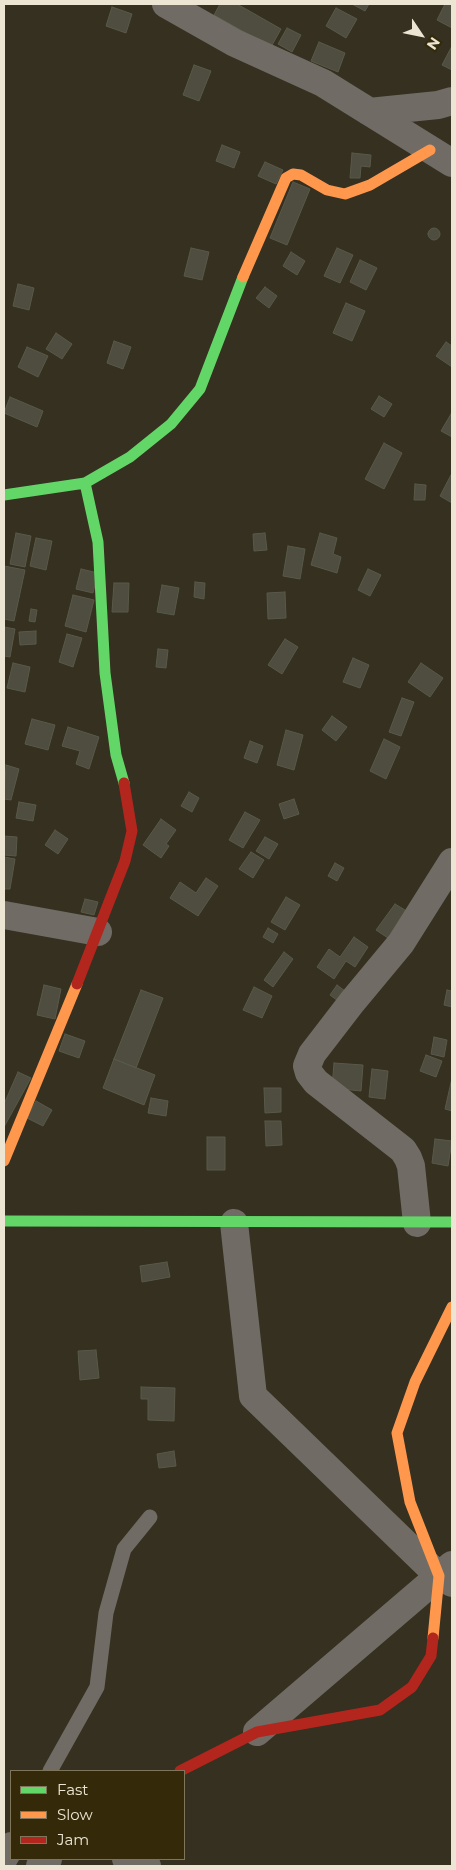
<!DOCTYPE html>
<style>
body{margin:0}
#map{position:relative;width:456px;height:1870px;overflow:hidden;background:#35301f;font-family:Montserrat,sans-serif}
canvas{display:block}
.frame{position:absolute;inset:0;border:5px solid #ece5d4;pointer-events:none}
.legend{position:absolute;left:10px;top:1770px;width:175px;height:90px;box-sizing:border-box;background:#342a0a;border:1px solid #7e755b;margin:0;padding:6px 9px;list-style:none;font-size:15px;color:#ece5d4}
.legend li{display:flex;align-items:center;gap:10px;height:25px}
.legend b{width:25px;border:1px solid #7e755b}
.north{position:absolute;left:396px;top:10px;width:50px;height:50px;-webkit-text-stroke:4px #342a0a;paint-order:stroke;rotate:124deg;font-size:14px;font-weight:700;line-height:20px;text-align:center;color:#ece5d4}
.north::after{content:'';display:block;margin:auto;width:18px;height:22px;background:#ece5d4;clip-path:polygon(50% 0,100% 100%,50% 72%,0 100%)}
</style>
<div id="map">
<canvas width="456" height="1870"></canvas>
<div class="frame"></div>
<ul class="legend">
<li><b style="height:6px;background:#63d668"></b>Fast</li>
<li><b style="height:6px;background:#ff974d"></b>Slow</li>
<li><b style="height:6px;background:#b3261e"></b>Jam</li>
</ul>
<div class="north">N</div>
</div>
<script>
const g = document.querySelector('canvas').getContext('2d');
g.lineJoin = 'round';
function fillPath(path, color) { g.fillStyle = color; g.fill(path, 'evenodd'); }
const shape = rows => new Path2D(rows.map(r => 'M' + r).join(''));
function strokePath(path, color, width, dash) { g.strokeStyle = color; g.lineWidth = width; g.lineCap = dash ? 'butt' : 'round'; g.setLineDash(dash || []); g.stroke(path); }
const building = shape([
 [220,4,237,4,281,29,271,47,214,15,220,4],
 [352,4,369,4,365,11,352,4],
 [445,4,452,4,452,28,437,20,445,4],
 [112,7,132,14,126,33,106,26,112,7],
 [336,8,357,19,346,38,326,26,336,8],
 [287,28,301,35,292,52,278,44,287,28],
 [319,42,345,53,338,72,311,61,319,42],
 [452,46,452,70,442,65,452,46],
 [194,65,211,71,199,101,183,95,194,65],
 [222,145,240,152,234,168,216,161,222,145],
 [352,153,371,155,370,167,361,166,360,178,350,178,352,153],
 [265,162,283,170,276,184,258,176,265,162],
 [293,182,310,189,287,245,270,238,293,182],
 '428 234a6 6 0 1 1 12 0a6 6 0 1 1-12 0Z',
 [191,248,209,252,202,280,184,276,191,248],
 [337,248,353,255,340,283,324,276,337,248],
 [291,252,305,261,297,275,283,266,291,252],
 [360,260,377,268,366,290,350,282,360,260],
 [18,284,34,288,29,310,13,306,18,284],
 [265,287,277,296,269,308,256,298,265,287],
 [346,303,365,311,352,341,333,333,346,303],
 [56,333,72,344,62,359,46,349,56,333],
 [114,341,131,347,123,369,107,363,114,341],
 [446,342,452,346,452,367,436,356,446,342],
 [27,347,48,356,38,377,18,367,27,347],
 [379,396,392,404,384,417,371,409,379,396],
 [10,397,43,411,37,427,4,413,10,397],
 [451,414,452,415,452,437,441,431,451,414],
 [384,443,402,453,384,489,365,479,384,443],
 [452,473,452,503,440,496,452,473],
 [415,484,426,485,425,500,414,500,415,484],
 [16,533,31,536,25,567,10,564,16,533],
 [265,533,267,550,254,551,253,534,265,533],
 [320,533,337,538,333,554,341,557,337,573,311,565,320,533],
 [36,538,52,541,46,570,30,566,36,538],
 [288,546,305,549,300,579,283,576,288,546],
 [4,566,25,570,14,621,4,619,4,566],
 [81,569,98,573,93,593,76,589,81,569],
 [368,569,381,575,370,596,358,590,368,569],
 [195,582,205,583,204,599,194,597,195,582],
 [114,583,129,583,128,612,112,612,114,583],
 [162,585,179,588,174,615,157,612,162,585],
 [285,592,286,618,268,619,267,593,285,592],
 [73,595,94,600,86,632,65,626,73,595],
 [31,609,37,610,35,622,29,621,31,609],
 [4,627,15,629,10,657,4,656,4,627],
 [36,631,36,644,20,645,19,632,36,631],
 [67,634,82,638,73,667,59,662,67,634],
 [285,639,298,647,282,674,268,665,285,639],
 [158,649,168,650,166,668,156,667,158,649],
 [353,658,369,665,360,688,343,682,353,658],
 [13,663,30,667,25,692,7,688,13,663],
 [421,663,443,678,430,697,408,682,421,663],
 [402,698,414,702,401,736,389,732,402,698],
 [332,716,347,727,336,741,322,730,332,716],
 [32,719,55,725,48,750,25,744,32,719],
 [68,727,99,737,89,769,76,764,80,751,62,746,68,727],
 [286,730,303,735,294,770,277,765,286,730],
 [384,739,400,747,386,779,370,771,384,739],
 [250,741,263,746,257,763,244,758,250,741],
 [6,765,19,769,11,800,4,799,6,765],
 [189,792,199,798,192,812,181,806,189,792],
 [294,799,299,814,284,819,279,804,294,799],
 [19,802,36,805,33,821,16,818,19,802],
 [245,812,260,820,243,848,229,840,245,812],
 [161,819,176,830,166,844,169,846,161,858,143,845,161,819],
 [55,830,68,839,58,854,45,845,55,830],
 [4,836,17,837,16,856,4,855,4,836],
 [265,837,278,844,269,859,256,851,265,837],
 [251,852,264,860,253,878,239,869,251,852],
 [4,857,15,859,10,889,4,889,4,857],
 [335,863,344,868,337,881,328,876,335,863],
 [206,878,218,886,198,916,170,898,180,882,196,893,206,878],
 [286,897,300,905,285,930,271,922,286,897],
 [85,899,98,902,94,915,81,912,85,899],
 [395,904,410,913,391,940,376,930,395,904],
 [268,928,278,934,273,943,263,937,268,928],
 [354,937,368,947,355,967,346,961,334,979,317,967,329,949,340,957,354,937],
 [284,952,293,959,273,987,264,980,284,952],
 [44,985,61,989,55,1019,37,1015,44,985],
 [337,985,345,991,338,1001,330,995,337,985],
 [254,987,272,996,262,1018,243,1010,254,987],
 [141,990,163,998,136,1068,114,1059,141,990],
 [447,990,452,991,452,1007,444,1005,447,990],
 [65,1034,85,1041,79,1058,59,1051,65,1034],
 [434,1037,447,1040,444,1057,431,1054,434,1037],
 [426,1055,442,1061,436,1077,420,1071,426,1055],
 [114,1059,155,1075,144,1105,103,1088,114,1059],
 [334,1063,363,1065,361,1091,332,1088,334,1063],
 [372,1069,388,1071,385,1099,369,1097,372,1069],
 [18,1072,31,1078,4,1127,4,1104,18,1072],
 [452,1078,452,1111,445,1109,452,1078],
 [264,1088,281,1088,281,1112,265,1113,264,1088],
 [151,1098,168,1101,166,1116,148,1113,151,1098],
 [36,1101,52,1110,43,1126,27,1118,36,1101],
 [265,1121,281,1121,282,1145,266,1146,265,1121],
 [207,1137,225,1137,225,1170,207,1170,207,1137],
 [435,1139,452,1141,448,1166,432,1163,435,1139],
 [167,1262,170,1277,142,1282,140,1266,167,1262],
 [96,1350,99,1378,80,1380,78,1351,96,1350],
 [141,1387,175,1388,174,1421,148,1420,148,1399,141,1399,141,1387],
 [174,1451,176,1466,159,1468,157,1454,174,1451]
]);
const lane = shape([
 [50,1771,97,1687,106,1613,124,1549,150,1517]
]);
const street = shape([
 [166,4,235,43,323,83,452,163],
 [369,112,438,105,452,101],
 [4,915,98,932],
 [234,1223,253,1396,439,1576,452,1583],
 [417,1223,411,1166,408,1158,403,1150,316,1082,309,1073,307,1066,312,1054,352,1002,401,943,452,862],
 [257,1732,452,1565],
 [4,1858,11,1846],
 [126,1859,147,1866],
 [40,1866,48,1859]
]);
const fast = shape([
 [85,483,98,542,105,673,116,755,124,783],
 [4,495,85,483,130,457,171,424,200,389,243,277],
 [4,1221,452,1222]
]);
const slow = shape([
 [243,277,286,178,293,174,301,175,327,190,345,194,370,185,430,150],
 [4,1161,77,984],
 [433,1638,439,1576,410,1502,397,1433,415,1382,452,1307]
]);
const jam = shape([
 [77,984,125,861,132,831,124,783],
 [180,1771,257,1732,380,1710,412,1687,431,1656,433,1638]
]);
fillPath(building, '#4e4d3f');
strokePath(building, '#595949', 1);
strokePath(lane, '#706c65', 15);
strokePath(street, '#706c65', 28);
strokePath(fast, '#63d668', 11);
strokePath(slow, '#ff974d', 11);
strokePath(jam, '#b3261e', 11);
</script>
